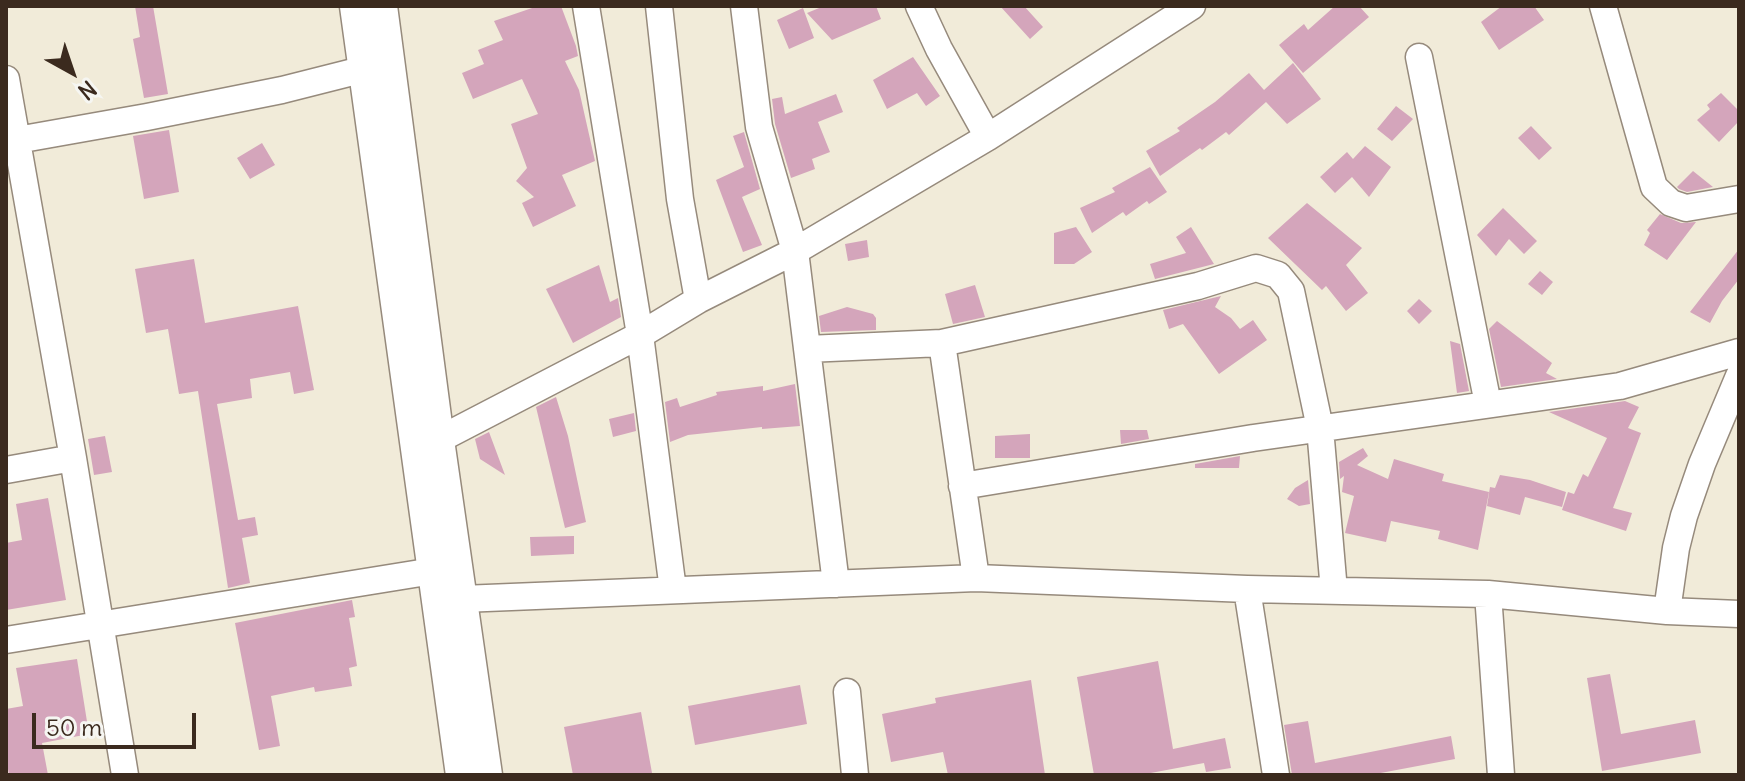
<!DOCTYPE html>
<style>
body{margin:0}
#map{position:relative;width:1745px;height:781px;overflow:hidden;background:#f1ebd9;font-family:Delius,sans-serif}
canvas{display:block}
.frame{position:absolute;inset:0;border:8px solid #3b2a1e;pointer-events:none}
.north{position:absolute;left:32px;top:32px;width:80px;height:80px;-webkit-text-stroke:6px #f6f6f2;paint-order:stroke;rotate:140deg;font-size:22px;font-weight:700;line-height:32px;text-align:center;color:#3b2a1e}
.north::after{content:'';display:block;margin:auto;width:28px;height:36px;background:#3b2a1e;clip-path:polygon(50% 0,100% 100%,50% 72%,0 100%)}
.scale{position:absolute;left:32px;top:713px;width:164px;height:36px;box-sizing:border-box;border:4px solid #3b2a1e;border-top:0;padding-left:10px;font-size:24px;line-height:28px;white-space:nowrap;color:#3b2a1e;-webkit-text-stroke:6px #f6f6f2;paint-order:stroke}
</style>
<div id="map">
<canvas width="1745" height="781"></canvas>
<div class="frame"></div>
<div class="north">N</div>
<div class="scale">50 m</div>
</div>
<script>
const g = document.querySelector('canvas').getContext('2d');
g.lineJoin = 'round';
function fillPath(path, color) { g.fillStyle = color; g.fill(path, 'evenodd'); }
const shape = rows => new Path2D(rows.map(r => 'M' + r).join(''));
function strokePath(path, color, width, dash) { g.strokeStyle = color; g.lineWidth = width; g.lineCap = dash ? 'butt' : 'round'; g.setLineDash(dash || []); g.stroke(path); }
const building = shape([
 [135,6,153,6,168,94,144,98,133,39,140,37],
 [538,6,561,6,576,46,578,56,565,61,579,90,595,161,562,175,576,206,533,227,522,203,534,197,516,181,527,168,511,124,538,114,522,79,473,99,462,73,484,64,478,50,503,40,494,21],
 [824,6,876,6,881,19,832,40,807,13],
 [1000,6,1024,6,1043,27,1030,39],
 [1335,6,1359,6,1369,17,1303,73,1279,45,1304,24,1308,30],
 [1502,6,1534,6,1544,20,1499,50,1481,22],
 [803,8,814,38,789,49,777,20],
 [913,57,940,96,926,106,917,93,887,109,873,80],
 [1293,63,1321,99,1287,124,1266,102,1229,135,1226,132,1202,150,1200,148,1160,176,1146,151,1180,131,1177,128,1215,102,1249,73,1264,90],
 [1721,93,1739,111,1739,121,1719,142,1697,120,1710,109,1707,105],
 [836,94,843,112,818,122,830,152,812,159,815,169,791,178,775,124,772,99,782,97,785,114],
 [1396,106,1413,119,1392,141,1377,129],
 [1531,126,1552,148,1539,160,1518,138],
 [169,130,179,192,144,199,133,136],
 [744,132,760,189,742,197,762,245,743,252,716,180,744,167,733,136],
 [262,143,275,165,250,179,237,158],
 [1365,146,1391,167,1369,197,1352,177,1335,193,1320,177,1347,152,1353,159],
 [1150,167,1167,192,1149,204,1147,201,1126,216,1123,212,1092,233,1080,208,1115,192,1112,188],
 [1693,171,1713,187,1687,192,1679,189,1677,187],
 [1307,203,1362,248,1346,265,1368,293,1346,311,1326,286,1322,290,1268,238],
 [1503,208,1537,241,1524,254,1509,239,1496,256,1477,235],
 [1660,214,1681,223,1696,222,1667,260,1644,245,1650,233,1647,230],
 [1076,227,1092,252,1074,264,1054,264,1054,233],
 [1191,227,1214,264,1155,279,1150,264,1186,253,1176,237],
 [867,240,869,257,848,261,845,244],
 [1739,249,1739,279,1722,301,1710,323,1690,312],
 [194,259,205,323,298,306,314,390,294,394,290,372,250,379,252,398,217,404,238,520,255,517,258,535,242,538,250,583,228,588,198,391,179,394,168,329,146,333,135,269],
 [599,265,610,302,618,298,621,317,573,343,546,289],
 [1540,271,1553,282,1542,295,1528,284],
 [975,285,985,317,953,324,945,294],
 [1221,296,1215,307,1231,318,1240,329,1253,320,1267,340,1219,374,1183,324,1169,329,1163,310],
 [1419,299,1432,311,1419,324,1407,311],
 [847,307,873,314,876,318,876,330,821,332,819,316],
 [1497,321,1552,363,1546,373,1557,379,1501,387,1489,329],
 [1450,341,1460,344,1469,391,1457,393],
 [795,384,800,426,762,429,762,427,688,435,670,442,665,402,677,398,680,407,717,395,716,392,763,386,763,391],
 [556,397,568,436,586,522,565,528,536,407],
 [1625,401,1639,407,1628,428,1641,433,1613,508,1632,513,1626,531,1562,510,1568,492,1574,494,1583,474,1588,477,1607,438,1549,412],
 [634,413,636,431,613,437,609,419],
 [1120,430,1147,430,1149,439,1121,444],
 [489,432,505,475,480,459,475,439],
 [1030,434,1030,458,995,458,995,436],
 [105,436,112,472,94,475,88,439],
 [1363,448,1368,456,1357,465,1388,479,1394,459,1444,474,1442,481,1489,492,1478,550,1438,539,1440,531,1391,521,1386,542,1345,533,1354,496,1342,492,1344,476,1340,479,1339,462],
 [1240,456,1239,468,1195,468,1195,464],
 [1500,475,1530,480,1566,492,1562,507,1525,497,1520,515,1487,506,1490,487,1495,488],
 [1308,480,1310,504,1299,506,1287,499,1295,488],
 [48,498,66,600,6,610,6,543,22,540,16,504],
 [574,536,574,554,531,556,530,537],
 [352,600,355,617,349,618,357,666,349,668,352,686,315,692,314,687,271,696,280,746,259,750,235,623],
 [77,659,89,734,42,743,48,775,9,775,6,757,6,709,23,706,16,668],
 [1158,661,1173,749,1225,738,1231,768,1206,772,1204,763,1140,775,1094,775,1077,677],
 [1610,674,1621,734,1695,720,1701,753,1602,771,1587,678],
 [1031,680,1045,775,948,775,943,752,891,762,882,714,936,703,935,698],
 [800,685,807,724,695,745,688,706],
 [641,712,652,773,573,775,564,727],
 [1308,721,1315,763,1451,736,1455,759,1370,775,1292,775,1284,725]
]);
const minor = shape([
 [586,6,640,335,673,590],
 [659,6,680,199,698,300],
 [744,6,759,127,795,251,836,584],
 [919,6,939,49,988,137],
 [1603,6,1654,187,1671,203,1686,208,1739,199],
 [1419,57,1488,404],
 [6,79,73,458,125,775],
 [6,142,147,117,282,90,365,69],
 [942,343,976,578],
 [807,349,942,343,1198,286,1256,268,1278,275,1291,291,1320,428,1334,591],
 [438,440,640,335,698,300,795,251,988,137,1192,6],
 [6,470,73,458],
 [962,486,1253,438,1620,386,1739,352],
 [1247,589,1276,775],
 [1488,594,1501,775],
 [462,599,976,578,1247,589,1488,594,1667,611,1739,614],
 [1667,611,1676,548,1684,516,1702,464,1739,376],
 [6,640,433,571],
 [847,692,855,775]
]);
const major = shape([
 [356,6,462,775],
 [381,6,438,440,486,775]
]);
fillPath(building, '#d4a5bb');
strokePath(minor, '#968a7c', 29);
strokePath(major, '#968a7c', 35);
strokePath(minor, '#fff', 26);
strokePath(major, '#fff', 32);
</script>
